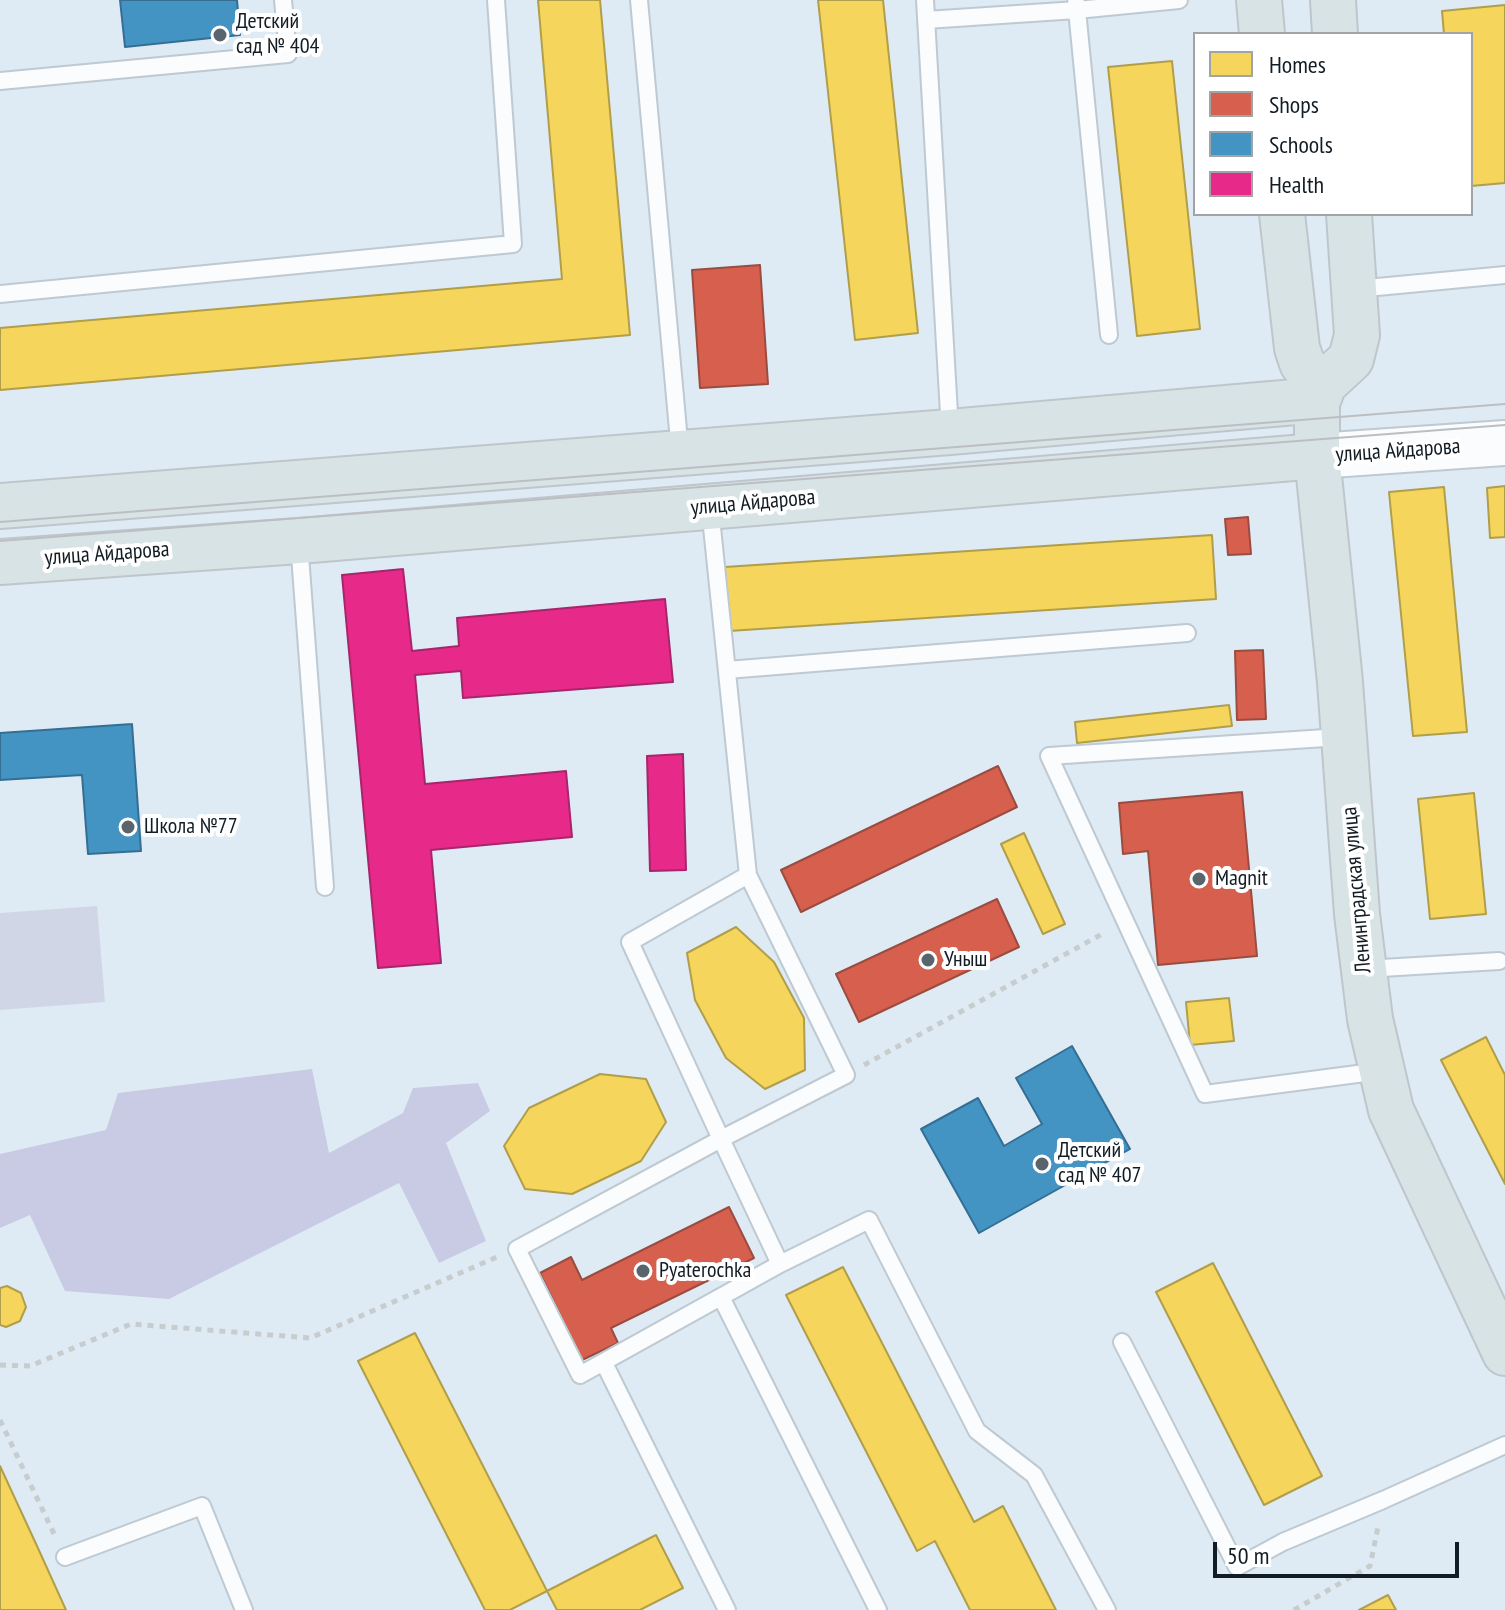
<!DOCTYPE html>
<meta charset="utf-8">
<style>
body{margin:0}
#map{position:relative;width:1505px;height:1610px;overflow:hidden;background:#deebf4;font-family:"PT Sans Narrow",sans-serif}
canvas{display:block}
.legend{position:absolute;left:1193px;top:32px;width:280px;height:184px;box-sizing:border-box;background:#fff;border:2px solid #a0a4a7;margin:0;padding:10px 14px;list-style:none;font-size:24px;color:#111c24}
.legend li{display:flex;align-items:center;gap:16px;height:40px}
.legend b{width:40px;border:2px solid #a0a4a7}
.scale{position:absolute;left:1213px;top:1542px;width:246px;height:36px;box-sizing:border-box;border:4px solid #111c24;border-top:0;padding-left:10px;font-size:24px;line-height:28px;white-space:nowrap;color:#111c24;-webkit-text-stroke:6px #fff;paint-order:stroke}
</style>
<div id="map">
<canvas width="1505" height="1610"></canvas>
<ul class="legend">
<li><b style="height:22px;background:#f6d55c"></b>Homes</li>
<li><b style="height:22px;background:#d6604d"></b>Shops</li>
<li><b style="height:22px;background:#4393c3"></b>Schools</li>
<li><b style="height:22px;background:#e7298a"></b>Health</li>
</ul>
<div class="scale">50 m</div>
</div>
<script>
const g = document.querySelector('canvas').getContext('2d');
g.lineJoin = 'round';
function fillPath(path, color) { g.fillStyle = color; g.fill(path, 'evenodd'); }
const shape = rows => new Path2D(rows.map(r => 'M' + r).join(''));
function strokePath(path, color, width, dash) { g.strokeStyle = color; g.lineWidth = width; g.lineCap = dash ? 'butt' : 'round'; g.setLineDash(dash || []); g.stroke(path); }
function label(font, color, halo, rows, align = 'center') {
  g.font = font + ' "PT Sans Narrow",sans-serif'; g.lineWidth = 8; g.setLineDash([]); g.textBaseline = 'middle'; g.strokeStyle = halo; g.fillStyle = color; for (const [text, x, y, turn = 0] of rows) {
    g.save(); g.translate(x, y); g.rotate((+turn || 0) * Math.PI / 180); g.textAlign = isNaN(turn) ? turn : align; if (halo) g.strokeText(text, 0, 0); g.fillText(text, 0, 0); g.restore();
  }
}
const green = shape([
 [97,906,105,1002,0,1010,0,913]
]);
const forest = shape([
 [312,1069,329,1153,403,1113,413,1088,478,1083,490,1111,446,1143,486,1241,439,1263,399,1183,169,1299,65,1291,30,1215,0,1228,0,1154,106,1130,118,1093]
]);
const homes = shape([
 [538,0,600,0,630,335,0,390,0,328,562,279,538,0],
 [818,0,883,0,918,333,855,340,818,0],
 [1505,5,1505,183,1471,186,1471,34,1444,34,1442,11,1505,5],
 [1172,61,1200,329,1137,336,1108,67,1172,61],
 [1505,486,1505,537,1490,538,1487,488,1505,486],
 [1444,487,1467,732,1413,736,1389,492,1444,487],
 [1212,535,1216,599,729,631,725,567,1212,535],
 [1229,705,1232,726,1077,743,1075,722,1229,705],
 [1474,793,1486,914,1430,919,1418,799,1474,793],
 [1024,833,1065,924,1043,934,1001,844,1024,833],
 [736,927,774,962,804,1018,805,1070,765,1089,726,1058,695,1000,687,953,736,927],
 [1229,998,1234,1041,1190,1045,1186,1002,1229,998],
 [1486,1037,1505,1075,1505,1184,1441,1060,1486,1037],
 [600,1074,646,1079,666,1122,641,1161,572,1194,525,1189,504,1146,529,1108,600,1074],
 [1213,1263,1322,1476,1264,1505,1156,1292,1213,1263],
 [843,1267,974,1522,1003,1506,1056,1610,970,1610,935,1541,917,1551,786,1295,843,1267],
 [7,1286,21,1293,26,1307,20,1321,6,1327,0,1325,0,1288,7,1286],
 [415,1333,547,1591,510,1610,485,1610,358,1361,415,1333],
 [0,1466,37,1546,66,1610,0,1610,0,1466],
 [656,1535,683,1588,640,1610,557,1610,547,1591,656,1535],
 [1388,1595,1396,1610,1359,1610,1388,1595]
]);
const shops = shape([
 [760,265,768,384,700,388,692,270,760,265],
 [1248,517,1251,554,1228,555,1225,519,1248,517],
 [1263,650,1266,719,1237,720,1235,651,1263,650],
 [998,766,1017,807,801,912,781,870,998,766],
 [1242,792,1257,956,1158,965,1148,851,1123,854,1119,803,1242,792],
 [997,899,1019,947,859,1022,836,974,997,899],
 [729,1207,754,1258,611,1328,618,1343,582,1360,540,1273,571,1257,582,1280,729,1207]
]);
const schools = shape([
 [120,0,237,0,240,35,125,47,120,0],
 [132,724,141,851,88,854,82,775,0,780,0,733,132,724],
 [1072,1046,1130,1149,979,1233,921,1129,978,1098,1004,1146,1042,1124,1016,1078,1072,1046]
]);
const health = shape([
 [403,569,412,651,459,646,457,618,665,599,673,682,463,698,461,671,415,675,425,784,566,771,572,837,431,850,441,963,378,968,342,575,403,569],
 [683,754,686,870,650,871,647,756,683,754]
]);
const path = shape([
 [864,1065,1104,933],
 [0,1365,30,1366,131,1324,310,1338,497,1257],
 [0,1420,56,1538],
 [1294,1610,1370,1566,1378,1527]
]);
const lane = shape([
 [639,0,680,452],
 [925,0,950,431],
 [1076,3,1077,10,1179,0],
 [926,20,1077,10,1109,335],
 [0,81,288,54,283,0],
 [1356,289,1505,275],
 [0,294,513,244,496,0],
 [710,508,748,875,846,1075,721,1139,517,1249,580,1375,780,1264,721,1139,630,942,748,875],
 [299,542,325,887],
 [727,670,1187,633],
 [1341,737,1049,756,1205,1094,1380,1071],
 [1365,969,1499,961],
 [780,1264,869,1220,977,1431,1034,1475,1107,1610],
 [721,1297,878,1610],
 [1122,1342,1237,1567,1283,1542,1383,1500,1505,1445],
 [604,1363,727,1610],
 [65,1557,202,1506,244,1610]
]);
const secondary = shape([
 [1317,456,1505,443]
]);
const primary = shape([
 [1259,0,1262,34],
 [1333,0,1335,34],
 [1282,214,1297,348,1302,363,1312,376,1317,395,1317,456,1340,682,1357,914,1370,1019,1391,1110,1505,1353],
 [1318,400,1324,384,1351,359,1357,335,1349,214],
 [0,506,950,432,1318,400],
 [0,562,299,541,1317,456]
]);
const tram = shape([
 [0,522,1505,404],
 [0,541,1505,425]
]);
const markers = [
 [220,35,8,"#59646d"],
 [128,827,8,"#59646d"],
 [1199,879,8,"#59646d"],
 [928,960,8,"#59646d"],
 [1042,1164,8,"#59646d"],
 [643,1271,8,"#59646d"]
];
const poiNames = [
 ["Детский",236,22],
 ["сад № 404",236,47],
 ["Школа №77",144,827],
 ["Magnit",1215,879],
 ["Уныш",944,960],
 ["Детский",1058,1151],
 ["сад № 407",1058,1176],
 ["Pyaterochka",659,1271]
];
const streetNames = [
 ["улица Айдарова",1398,451,-4],
 ["улица Айдарова",753,503,-5],
 ["улица Айдарова",107,554,-4],
 ["Ленинградская улица",1357,890,-95]
];
fillPath(green, '#d1d6e7');
fillPath(forest, '#c9cbe5');
fillPath(homes, '#f6d55c');
strokePath(homes, '#b19e4b', 2);
fillPath(shops, '#d6604d');
strokePath(shops, '#9b4c41', 2);
fillPath(schools, '#4393c3');
strokePath(schools, '#346f93', 2);
fillPath(health, '#e7298a');
strokePath(health, '#a7256b', 2);
strokePath(lane, '#bec9d1', 20);
strokePath(secondary, '#bec9d1', 48);
strokePath(primary, '#bfc6cb', 48);
strokePath(path, '#c7cccf', 5, [6, 6]);
strokePath(lane, '#fafcfd', 16);
strokePath(secondary, '#fafcfd', 44);
strokePath(primary, '#d8e3e6', 44);
strokePath(tram, '#bbbfc2', 2);
for (const [x, y, r, color] of markers) { const dot = new Path2D(); dot.arc(x, y, r, 0, 2 * Math.PI); g.fillStyle = color; g.fill(dot); strokePath(dot, '#fff', 3); }
label('22px', '#111c24', '#fff', poiNames, 'left');
label('22px', '#111c24', '#fff', streetNames);
</script>
